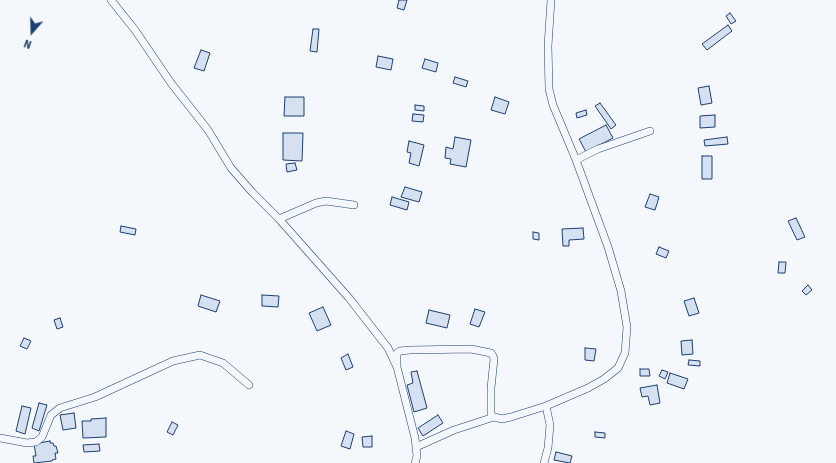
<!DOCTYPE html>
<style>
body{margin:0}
#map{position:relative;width:836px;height:463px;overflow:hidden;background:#f4f7fb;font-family:"Source Sans 3",sans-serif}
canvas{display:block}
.north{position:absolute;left:12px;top:12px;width:40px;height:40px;-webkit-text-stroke:3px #f4f7fb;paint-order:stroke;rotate:200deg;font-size:11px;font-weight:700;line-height:16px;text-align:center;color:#1d3f73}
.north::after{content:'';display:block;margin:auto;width:14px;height:18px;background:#1d3f73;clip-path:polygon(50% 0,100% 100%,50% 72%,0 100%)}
</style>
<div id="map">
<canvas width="836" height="463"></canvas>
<div class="north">N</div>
</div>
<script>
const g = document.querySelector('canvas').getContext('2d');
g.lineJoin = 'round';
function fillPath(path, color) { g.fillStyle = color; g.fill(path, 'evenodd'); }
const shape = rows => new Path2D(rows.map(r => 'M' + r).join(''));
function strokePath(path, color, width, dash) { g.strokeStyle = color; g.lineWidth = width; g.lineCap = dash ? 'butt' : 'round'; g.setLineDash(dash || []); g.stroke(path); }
const building = shape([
 [399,0,407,0,404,10,397,8,399,0],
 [730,13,736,21,731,24,726,16,730,13],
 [728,25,732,31,707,50,702,44,728,25],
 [313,29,319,29,317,52,310,51,313,29],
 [201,50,210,53,204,71,194,68,201,50],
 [378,56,393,59,391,70,376,67,378,56],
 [425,59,438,63,436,72,422,68,425,59],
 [455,77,468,81,466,87,453,83,455,77],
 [709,86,712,103,701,105,698,88,709,86],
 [285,97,304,97,304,116,284,116,285,97],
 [495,97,509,102,505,114,491,110,495,97],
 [600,103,616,125,611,129,595,106,600,103],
 [415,105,424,106,424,111,415,110,415,105],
 [586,110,587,115,577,118,576,113,586,110],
 [413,114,424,115,423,122,412,121,413,114],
 [715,115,715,127,700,128,700,116,715,115],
 [606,125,613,138,586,152,579,139,606,125],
 [283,133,303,133,302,161,283,160,283,133],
 [455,137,471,140,466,167,450,164,451,159,445,158,446,147,453,149,455,137],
 [727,137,728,144,705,146,704,140,727,137],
 [409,141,424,145,419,166,409,163,411,153,407,152,409,141],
 [702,156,712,156,712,179,702,179,702,156],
 [295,163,297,170,287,172,286,164,295,163],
 [405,187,422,192,419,202,401,197,405,187],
 [650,194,659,197,655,210,645,207,650,194],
 [392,197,409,202,407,210,390,205,392,197],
 [796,218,805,237,797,240,788,221,796,218],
 [121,226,136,229,135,235,120,232,121,226],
 [583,228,584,239,569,240,569,246,563,246,562,229,583,228],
 [533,232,539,233,539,240,533,239,533,232],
 [659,247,669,251,666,258,656,254,659,247],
 [779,262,786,262,785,273,778,273,779,262],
 [808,285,812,290,806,295,802,291,808,285],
 [201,295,220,301,216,312,198,306,201,295],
 [262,295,279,296,278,307,262,306,262,295],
 [694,298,699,313,689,316,684,301,694,298],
 [323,307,331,325,317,331,309,313,323,307],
 [475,309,485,312,479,327,470,324,475,309],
 [429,310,450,315,447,328,426,323,429,310],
 [60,318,63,327,57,329,54,320,60,318],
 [24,338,31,341,27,349,20,346,24,338],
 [692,340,693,354,682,355,681,341,692,340],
 [585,348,596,349,594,361,585,360,585,348],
 [348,354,353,367,346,370,341,358,348,354],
 [689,360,700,361,700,366,688,365,689,360],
 [640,369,649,369,650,376,640,376,640,369],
 [662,370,668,372,665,379,659,376,662,370],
 [417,371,427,408,414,412,407,385,413,383,411,372,417,371],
 [670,373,688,379,684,389,667,383,670,373],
 [657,385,660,403,650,405,648,396,642,397,640,388,657,385],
 [39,403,47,405,39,431,32,428,39,403],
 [22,406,31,408,25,434,16,431,22,406],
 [74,413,76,428,63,430,60,415,74,413],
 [438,415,443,423,423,436,418,428,438,415],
 [106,418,106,437,83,438,82,421,91,421,91,419,106,418],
 [172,422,178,425,173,435,167,432,172,422],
 [346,431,354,434,350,449,341,446,346,431],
 [595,432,605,433,605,438,595,437,595,432],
 [372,436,372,447,363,447,362,437,372,436],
 [50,441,50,443,53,443,54,446,56,446,58,453,55,453,56,459,52,460,52,461,34,463,33,456,36,456,34,444,50,441],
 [99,444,100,451,84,452,83,445,99,444],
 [556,452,572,456,570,463,554,460,556,452]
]);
const minor = shape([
 [111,0,135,30,171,83,208,130,231,168,252,192,279,219,349,298,388,348,397,367,415,438,417,456,415,463],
 [576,160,598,149,650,131],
 [279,219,316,203,326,201,354,205],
 [397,367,397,353,400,351,410,350,471,349,491,353,493,356,494,359,491,388,491,415,494,417,502,419,511,417,546,406,588,388,604,379,618,368,625,353,627,327,621,291,608,247,576,160,553,105,549,89,548,46,551,0],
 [0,438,27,443,36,442,42,437,51,415,60,408,95,397,173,361,200,355,223,363,249,385],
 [416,447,454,430,494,417],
 [544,463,548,448,550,425,546,406]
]);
fillPath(building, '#d5e0f0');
strokePath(building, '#1d3f73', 1);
strokePath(minor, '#1d3f73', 8);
strokePath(minor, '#f4f7fb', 7);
</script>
